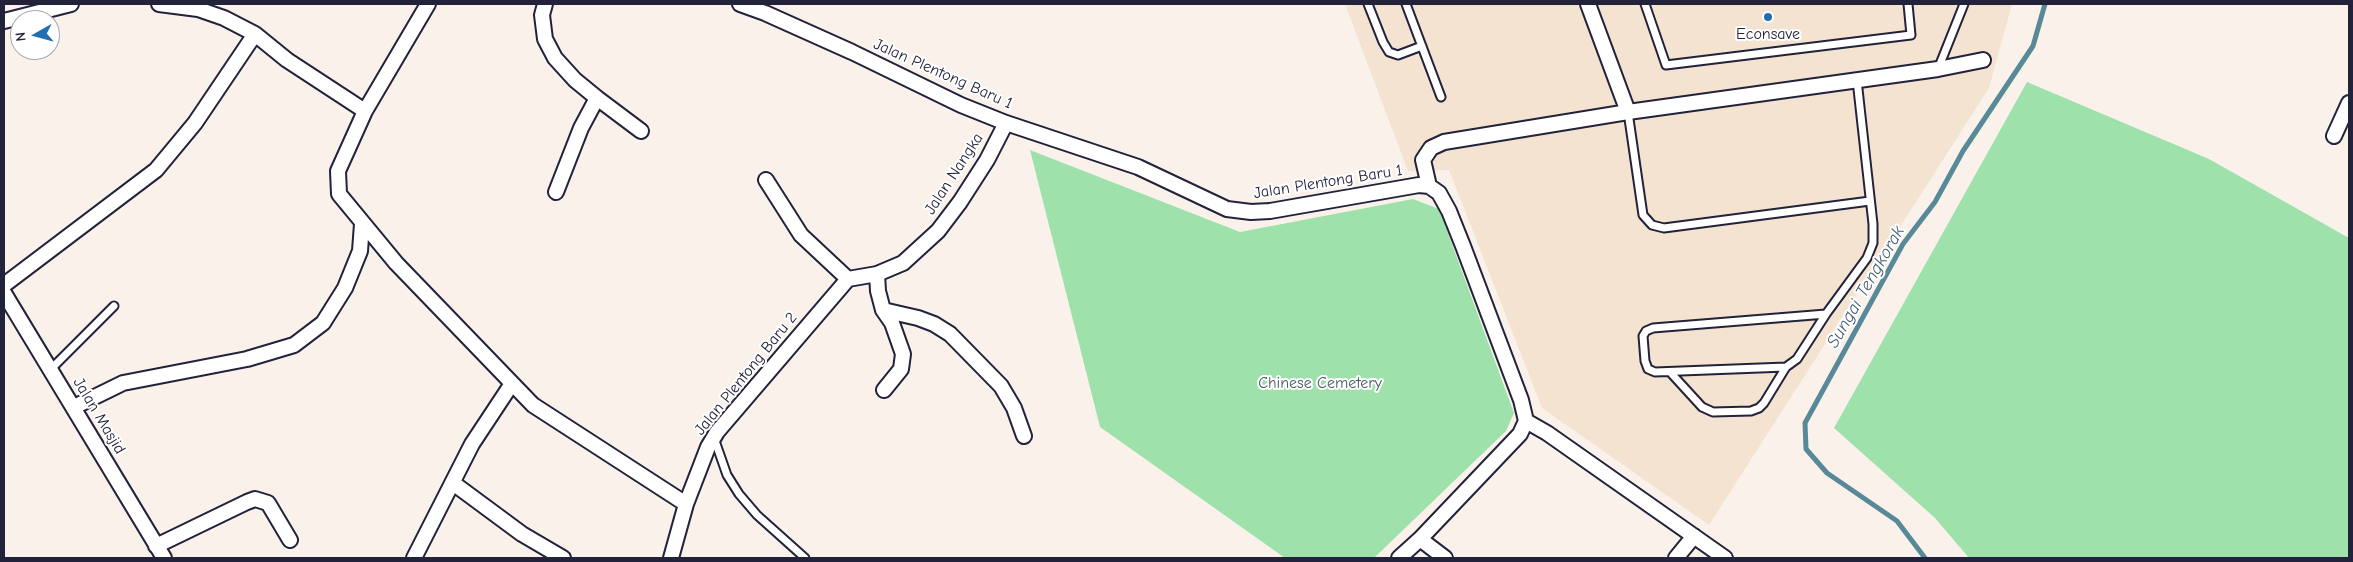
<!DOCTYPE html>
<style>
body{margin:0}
#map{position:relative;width:2353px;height:562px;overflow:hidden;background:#faf2ea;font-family:"Comic Neue",sans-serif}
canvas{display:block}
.frame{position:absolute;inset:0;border:5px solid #22223b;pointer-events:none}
.north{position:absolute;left:10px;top:10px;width:50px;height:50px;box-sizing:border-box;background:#fff;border:1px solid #a7a7b1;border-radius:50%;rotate:263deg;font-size:14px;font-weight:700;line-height:20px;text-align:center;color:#22223b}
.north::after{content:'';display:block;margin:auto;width:18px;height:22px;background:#1f6fb2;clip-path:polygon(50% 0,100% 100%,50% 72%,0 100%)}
</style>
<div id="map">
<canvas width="2353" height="562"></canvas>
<div class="frame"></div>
<div class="north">N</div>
</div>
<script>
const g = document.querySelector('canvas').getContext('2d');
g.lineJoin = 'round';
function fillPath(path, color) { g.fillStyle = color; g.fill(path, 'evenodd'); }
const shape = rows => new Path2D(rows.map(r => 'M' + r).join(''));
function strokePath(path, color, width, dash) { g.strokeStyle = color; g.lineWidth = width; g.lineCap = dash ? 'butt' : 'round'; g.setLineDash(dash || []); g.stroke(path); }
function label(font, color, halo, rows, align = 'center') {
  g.font = font + ' "Comic Neue",sans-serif'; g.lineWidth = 4; g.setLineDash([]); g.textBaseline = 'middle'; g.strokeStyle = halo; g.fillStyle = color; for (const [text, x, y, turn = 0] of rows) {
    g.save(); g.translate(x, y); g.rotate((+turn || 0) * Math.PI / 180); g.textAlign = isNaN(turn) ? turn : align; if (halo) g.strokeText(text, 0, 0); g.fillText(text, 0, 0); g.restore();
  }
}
const built = shape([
 [1345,4,2012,4,1989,88,1709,525,1542,408,1449,170,1408,171]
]);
const green = shape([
 [2027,82,2209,159,2349,238,2349,558,1969,558,1935,518,1834,428],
 [1030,150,1240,232,1413,199,1439,209,1514,413,1506,431,1374,558,1285,558,1100,427]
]);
const stream = shape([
 [1925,558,1897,521,1827,473,1806,449,1805,423,1903,244,1935,202,1963,151,2033,46,2045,4]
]);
const lane = shape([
 [1368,4,1383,42,1389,52,1398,55,1422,46],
 [1406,4,1441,97],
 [1645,4,1666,65,1911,35,1908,4],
 [1938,69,1964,4],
 [1628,112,1643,215,1652,225,1664,228,1870,201],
 [1826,314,1653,328,1646,331,1643,336,1645,361,1648,369,1655,372,1786,367,1797,359,1826,314,1867,258,1873,243,1873,224,1857,80],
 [51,369,114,306],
 [1670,372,1702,407,1713,412,1751,411,1759,408,1764,403,1786,367],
 [714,438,727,475,739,494,757,515,805,558]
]);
const street = shape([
 [159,4,198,9,224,18,255,34],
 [428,4,365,111,338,171,339,194,396,263,533,405,686,504],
 [545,4,542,15,545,39,555,58,575,80,597,98,581,128,556,192],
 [740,4,765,13,852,52,961,105,1006,123,1138,167,1227,209,1251,212,1270,211,1419,185,1429,186,1439,193,1449,211,1463,246,1521,400,1526,421,1520,434,1420,539,1399,558],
 [1588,4,1628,112],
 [4,21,71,4],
 [597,98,641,131],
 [2334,136,2349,103],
 [766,180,801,235,848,279],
 [1429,186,1423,160,1431,148,1444,142,1628,112,1938,69,1983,60],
 [877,274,878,291,883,310,892,323,903,354,901,369,884,390],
 [848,279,877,274,903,263,938,231,960,202,987,160,1006,123],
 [4,285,156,170,195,123,255,34,287,60,365,111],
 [4,293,164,558],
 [883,310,918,318,934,324,950,334,1001,386,1014,408,1024,436],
 [74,407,123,383,247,359,294,345,323,323,345,288,360,251,362,224],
 [1526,421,1547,433,1725,558],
 [453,483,522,534,563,558],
 [1420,539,1445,558],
 [156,546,247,502,255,499,268,503,290,540],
 [414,558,472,444,511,385],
 [671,558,686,504,708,447,717,432,848,279],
 [1676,558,1694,536]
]);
const markers = [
 [1768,17,5,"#1f6fb2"]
];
const poiNames = [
 ["Econsave",1768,34]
];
const streetNames = [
 ["Jalan Plentong Baru 1",943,74,24],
 ["Jalan Nangka",954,174,-57],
 ["Jalan Plentong Baru 1",1328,182,-9],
 ["Jalan Plentong Baru 2",746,374,-51],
 ["Jalan Masjid",99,416,59]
];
const parkNames = [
 ["Chinese Cemetery",1320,383]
];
const waterNames = [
 ["Sungai Tengkorak",1866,287,-60]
];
fillPath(built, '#f3e3d0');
fillPath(green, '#9fe1ab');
strokePath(stream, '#588998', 5);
strokePath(lane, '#22223b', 11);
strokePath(street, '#22223b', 18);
strokePath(lane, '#fff', 7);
strokePath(street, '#fff', 14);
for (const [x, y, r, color] of markers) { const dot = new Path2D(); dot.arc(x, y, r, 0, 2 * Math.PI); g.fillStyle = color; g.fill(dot); strokePath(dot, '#fff', 2); }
label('16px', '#22223b', '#fff', poiNames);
label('16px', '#22223b', '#fff', streetNames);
label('16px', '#485b5d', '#fff', parkNames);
label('italic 18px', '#425e71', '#fff', waterNames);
</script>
